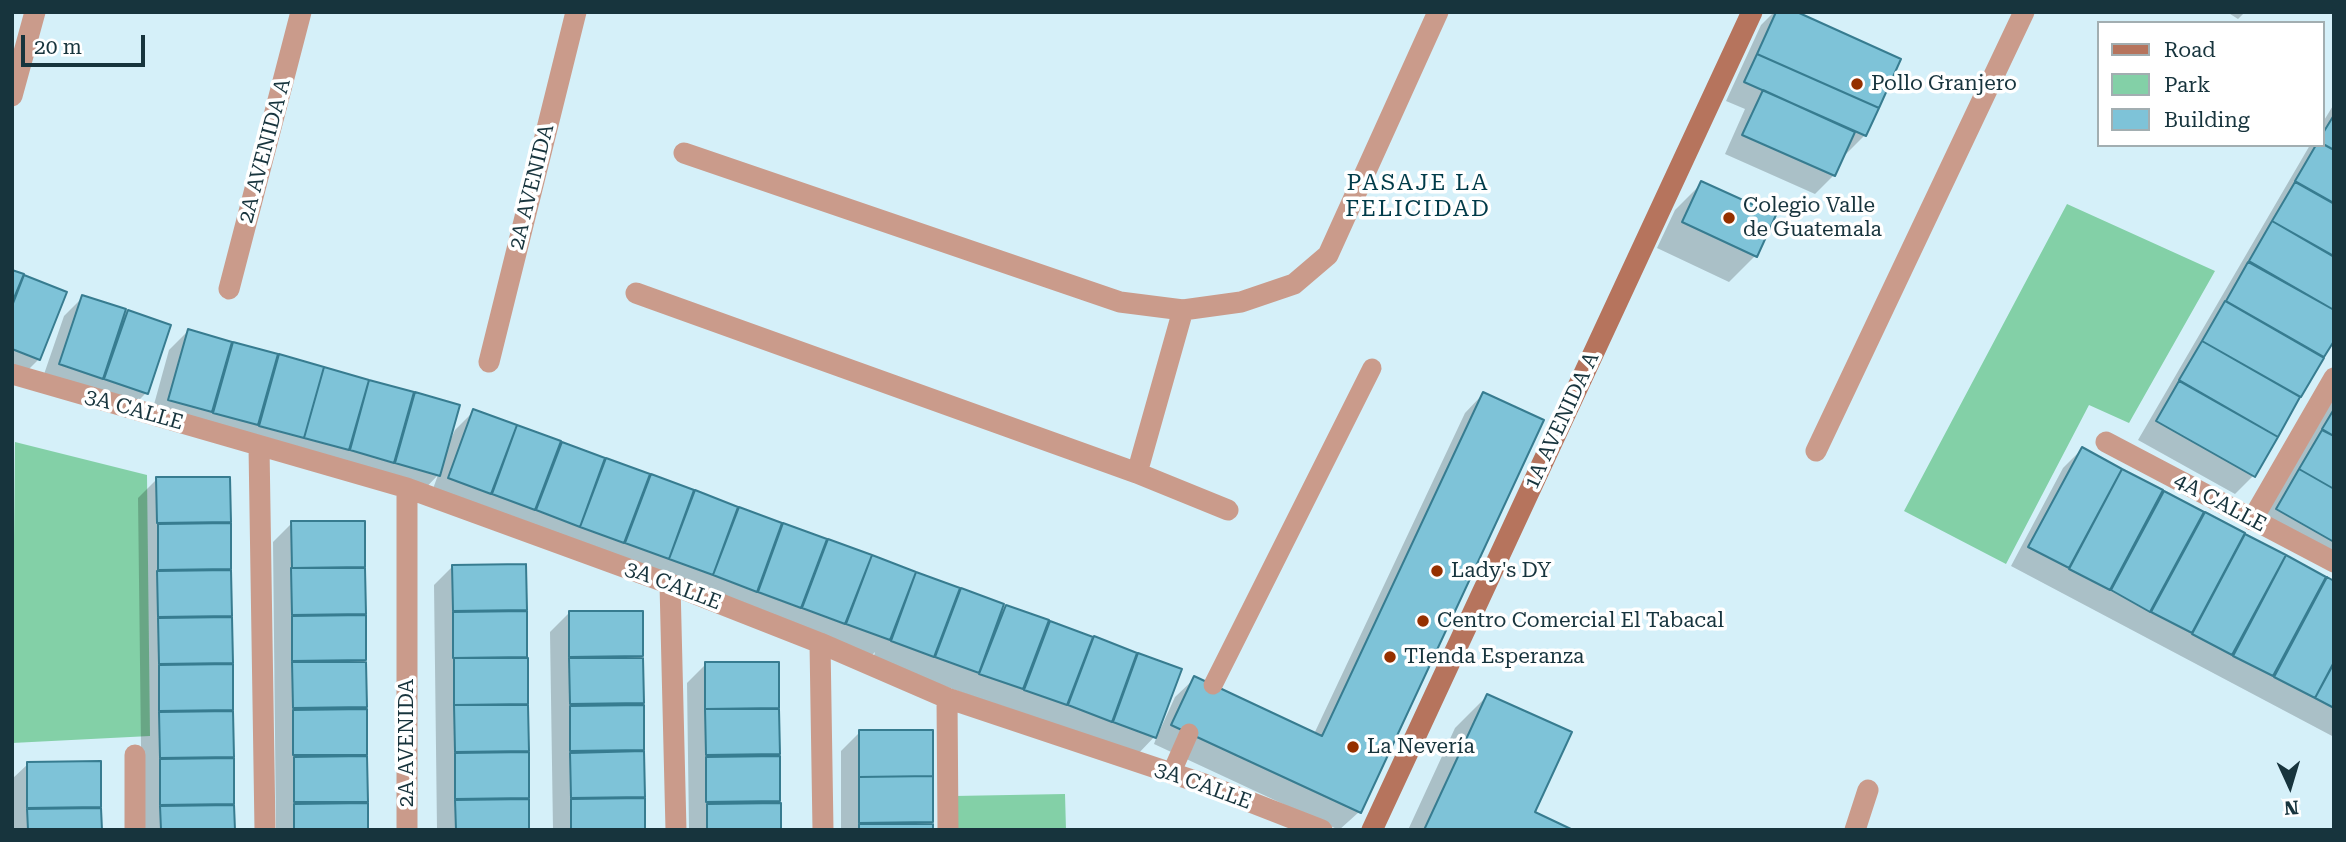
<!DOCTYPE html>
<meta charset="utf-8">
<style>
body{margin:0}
#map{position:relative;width:2346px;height:842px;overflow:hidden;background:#d5f0f9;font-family:"Roboto Serif",serif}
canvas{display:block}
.frame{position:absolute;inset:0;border:14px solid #17343d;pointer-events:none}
.legend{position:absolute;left:2097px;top:21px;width:228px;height:126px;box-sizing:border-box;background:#fff;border:2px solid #a2aeb1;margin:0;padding:9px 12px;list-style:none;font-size:21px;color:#17343d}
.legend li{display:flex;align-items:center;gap:14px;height:35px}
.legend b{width:35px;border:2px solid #a2aeb1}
.north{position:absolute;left:2255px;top:751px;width:70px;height:70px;-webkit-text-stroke:5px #fff;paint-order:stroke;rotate:176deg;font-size:19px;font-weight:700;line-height:28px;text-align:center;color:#17343d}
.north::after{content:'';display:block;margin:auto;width:24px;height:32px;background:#17343d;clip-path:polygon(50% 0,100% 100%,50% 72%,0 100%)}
.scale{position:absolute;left:21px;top:35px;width:124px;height:32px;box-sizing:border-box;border:4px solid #17343d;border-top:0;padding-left:9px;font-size:21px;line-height:24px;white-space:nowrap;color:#17343d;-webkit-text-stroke:5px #fff;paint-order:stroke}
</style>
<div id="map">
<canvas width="2346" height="842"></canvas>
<div class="frame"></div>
<ul class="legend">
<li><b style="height:9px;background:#b6745d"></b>Road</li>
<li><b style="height:19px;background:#83d0a7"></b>Park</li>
<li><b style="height:19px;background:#7ec3d8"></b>Building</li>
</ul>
<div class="north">N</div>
<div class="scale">20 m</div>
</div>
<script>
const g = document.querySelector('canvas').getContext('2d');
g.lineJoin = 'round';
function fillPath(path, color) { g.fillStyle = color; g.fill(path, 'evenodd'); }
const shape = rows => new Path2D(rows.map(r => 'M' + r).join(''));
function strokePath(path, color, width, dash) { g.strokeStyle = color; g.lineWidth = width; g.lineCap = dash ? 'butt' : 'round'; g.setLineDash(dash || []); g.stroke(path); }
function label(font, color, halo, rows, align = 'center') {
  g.font = font + ' "Roboto Serif",serif'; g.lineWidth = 7; g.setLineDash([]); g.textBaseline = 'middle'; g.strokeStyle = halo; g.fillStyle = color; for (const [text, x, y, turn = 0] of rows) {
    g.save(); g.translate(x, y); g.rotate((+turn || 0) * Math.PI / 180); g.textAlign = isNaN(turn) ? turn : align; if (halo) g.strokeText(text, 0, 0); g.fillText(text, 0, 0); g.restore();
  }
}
const green = shape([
 [2067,204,2215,271,2129,423,2089,405,2006,564,1904,511],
 [15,442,147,475,150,736,12,743],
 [1065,794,1066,830,955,830,954,796]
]);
const shadow = shape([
 [1774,12,1793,12,1865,135,1846,154,1844,153,1834,175,1815,194,1725,154,1745,109,1726,101,1761,25],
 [2227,12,2245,12,2238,19],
 [2334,104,2334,337,2253,476,2235,494,2138,440,2310,145,2323,145,2323,122],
 [1702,183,1755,256,1729,282,1657,248,1675,210],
 [12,272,65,293,39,359,20,378,12,375],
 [83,297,121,319,128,312,146,393,127,412,41,383,64,316],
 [188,331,412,393,410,401,416,394,449,438,451,439,455,430,474,411,559,442,557,449,563,444,1002,605,1000,613,1006,607,1179,670,1157,729,1160,730,1175,697,1194,679,1314,734,1465,413,1483,394,1359,812,1339,830,1154,744,1158,733,1136,756,873,660,875,652,869,658,430,497,438,475,420,494,150,419,169,350],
 [2334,397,2334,571,2258,528],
 [2082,449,2334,582,2334,737,2011,566,2063,468],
 [228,478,232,830,142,830,138,498,157,479],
 [292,523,363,523,366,830,276,830,273,542],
 [453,566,525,566,527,830,437,830,434,585],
 [641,612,643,830,553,830,550,632,569,613],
 [706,664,777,664,779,830,689,830,687,683],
 [1487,696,1532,813,1569,830,1408,830,1455,728],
 [860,732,931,732,932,830,841,830,841,751],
 [99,763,100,830,12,830,12,779,28,764]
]);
const building = shape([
 [1776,12,1797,12,1901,59,1879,108,1757,54,1776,12],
 [1757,54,1879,108,1866,136,1744,82,1757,54],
 [1763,90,1855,132,1835,176,1742,135,1763,90],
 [2334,115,2334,150,2323,144,2323,133,2334,115],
 [2323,144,2334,150,2334,203,2295,181,2316,145,2323,144],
 [1701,181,1776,215,1757,257,1682,222,1701,181],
 [2295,182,2334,204,2334,256,2272,221,2295,182],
 [2272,221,2334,257,2334,310,2249,261,2272,221],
 [2248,262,2334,310,2334,341,2324,357,2226,301,2248,262],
 [12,270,24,274,12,303,12,270],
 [24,275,67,292,40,360,12,349,12,306,24,275],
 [82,295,126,309,103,379,59,364,82,295],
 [2225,301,2324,358,2301,397,2202,341,2225,301],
 [128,310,171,325,148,394,104,379,128,310],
 [188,329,232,342,212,412,168,400,188,329],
 [2202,341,2300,397,2278,437,2179,380,2202,341],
 [233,342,278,354,258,425,213,413,233,342],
 [279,354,324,367,304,438,259,426,279,354],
 [324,367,369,380,349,450,304,438,324,367],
 [369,380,414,392,394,463,350,450,369,380],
 [2179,381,2278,437,2255,477,2156,421,2179,381],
 [415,392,460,405,440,476,395,463,415,392],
 [1483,392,1544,420,1361,813,1171,725,1194,676,1322,736,1483,392],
 [473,409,517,425,491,494,448,478,473,409],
 [2334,409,2334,436,2322,429,2334,409],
 [517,425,561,441,535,510,492,494,517,425],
 [2322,430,2334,436,2334,489,2299,469,2322,430],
 [562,442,605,458,580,527,536,510,562,442],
 [2082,447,2122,469,2069,568,2028,547,2082,447],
 [606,458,650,474,624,543,580,527,606,458],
 [2122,469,2163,490,2110,590,2069,569,2122,469],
 [2299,469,2334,489,2334,542,2276,509,2299,469],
 [651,474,694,490,669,559,625,543,651,474],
 [156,477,230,477,231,522,157,523,156,477],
 [695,490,738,507,713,575,669,559,695,490],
 [2164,491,2204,512,2150,612,2111,590,2164,491],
 [739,507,782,523,757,592,713,575,739,507],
 [2205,512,2245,533,2192,633,2151,612,2205,512],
 [291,521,365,521,365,567,292,568,291,521],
 [231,523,231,569,158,570,158,524,231,523],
 [783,523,827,539,801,608,758,592,783,523],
 [2245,534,2286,555,2232,655,2192,634,2245,534],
 [828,539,872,555,845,624,802,608,828,539],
 [872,555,916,572,890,640,846,624,872,555],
 [2286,555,2326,577,2273,676,2233,656,2286,555],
 [526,564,527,610,453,611,452,565,526,564],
 [291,568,365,568,366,614,292,615,291,568],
 [231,570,232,616,158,617,157,571,231,570],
 [916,572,960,588,934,657,891,641,916,572],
 [2327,577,2334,581,2334,662,2315,698,2274,677,2327,577],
 [961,588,1004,604,979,673,935,657,961,588],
 [1006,605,1049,620,1023,689,979,674,1006,605],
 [527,611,527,657,453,658,453,612,527,611],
 [569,611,643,611,643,656,569,657,569,611],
 [366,615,366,660,292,661,292,616,366,615],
 [232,617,233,663,159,664,158,618,232,617],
 [1050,621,1093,637,1067,705,1024,690,1050,621],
 [1094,636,1137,653,1112,722,1068,705,1094,636],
 [1138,653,1182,669,1156,738,1113,722,1138,653],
 [454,658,528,658,528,704,454,705,454,658],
 [569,658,643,658,644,703,570,704,569,658],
 [292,662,366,662,367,707,293,708,292,662],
 [705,662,779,662,779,708,705,709,705,662],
 [2334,663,2334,708,2315,698,2334,663],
 [233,664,233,710,159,711,159,665,233,664],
 [1487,694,1572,732,1535,812,1573,830,1424,830,1487,694],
 [454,705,528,705,529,751,455,752,454,705],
 [644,705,644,750,570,751,570,706,644,705],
 [367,709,367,755,293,755,293,710,367,709],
 [705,709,779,709,780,754,706,755,705,709],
 [233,711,234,757,160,758,159,712,233,711],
 [859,730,933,730,933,776,859,777,859,730],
 [644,751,645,797,571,798,570,753,644,751],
 [529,752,529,798,455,799,455,753,529,752],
 [367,756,368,802,294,802,294,757,367,756],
 [780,756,780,801,706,802,706,757,780,756],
 [234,758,234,804,160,805,160,759,234,758],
 [101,761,101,807,27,808,27,762,101,761],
 [933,776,933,822,859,823,859,777,933,776],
 [645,798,645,830,571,830,571,799,645,798],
 [529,799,529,830,456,830,455,800,529,799],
 [368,803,368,830,294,830,294,804,368,803],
 [781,803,781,830,707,830,707,804,781,803],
 [234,805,235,830,161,830,160,806,234,805],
 [101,808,102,830,28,830,27,809,101,808],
 [859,824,933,824,933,830,859,830,859,824]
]);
const lane = shape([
 [1213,685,1372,368],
 [1171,774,1189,733]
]);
const street = shape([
 [12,96,35,12],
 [684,153,1120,302,1183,310,1241,302,1294,284,1328,255,1438,12],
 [229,289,301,12],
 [636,293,1137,473,1228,510],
 [489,362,576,12],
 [12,374,407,488,670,584,820,643,947,698,1204,784,1322,830],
 [2106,442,2334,562],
 [259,446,265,830],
 [1816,451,2024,12],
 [1137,473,1183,310],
 [407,488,407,830],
 [2252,520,2334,378],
 [670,584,676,830],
 [820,643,823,830],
 [947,698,948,830],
 [135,755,135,830],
 [1855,830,1868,790]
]);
const secondary = shape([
 [1372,830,1752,12]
]);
const markers = [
 [1857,84,7,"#953000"],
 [1729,218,7,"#953000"],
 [1437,571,7,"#953000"],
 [1423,621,7,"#953000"],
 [1390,657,7,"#953000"],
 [1353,747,7,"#953000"]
];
const poiNames = [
 ["Pollo Granjero",1871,84],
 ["Colegio Valle",1743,206],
 ["de Guatemala",1743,230],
 ["Lady's DY",1451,571],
 ["Centro Comercial El Tabacal",1437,621],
 ["TIenda Esperanza",1404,657],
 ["La Nevería",1367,747]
];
const streetNames = [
 ["2A AVENIDA A",265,151,-75],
 ["2A AVENIDA",532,187,-76],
 ["3A CALLE",134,410,16],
 ["1A AVENIDA A",1562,421,-65],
 ["4A CALLE",2220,503,28],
 ["3A CALLE",673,586,21],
 ["2A AVENIDA",407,743,-90],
 ["3A CALLE",1203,786,20]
];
const neighbourhoodNames = [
 ["PASAJE LA",1418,183],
 ["FELICIDAD",1418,209]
];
fillPath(green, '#83d0a7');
fillPath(shadow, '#0003');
fillPath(building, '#7ec3d8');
strokePath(building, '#377c90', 2);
strokePath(lane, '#ca9b8b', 19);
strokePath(street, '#ca9b8b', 21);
strokePath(secondary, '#b6745d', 21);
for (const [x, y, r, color] of markers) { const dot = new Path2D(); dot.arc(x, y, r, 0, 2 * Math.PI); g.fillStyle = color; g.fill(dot); strokePath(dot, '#fff', 2.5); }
label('21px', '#17343d', '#fff', poiNames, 'left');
label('21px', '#17343d', '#fff', streetNames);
g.letterSpacing = '2px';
label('23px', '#003b49', '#fff', neighbourhoodNames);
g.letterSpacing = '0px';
</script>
